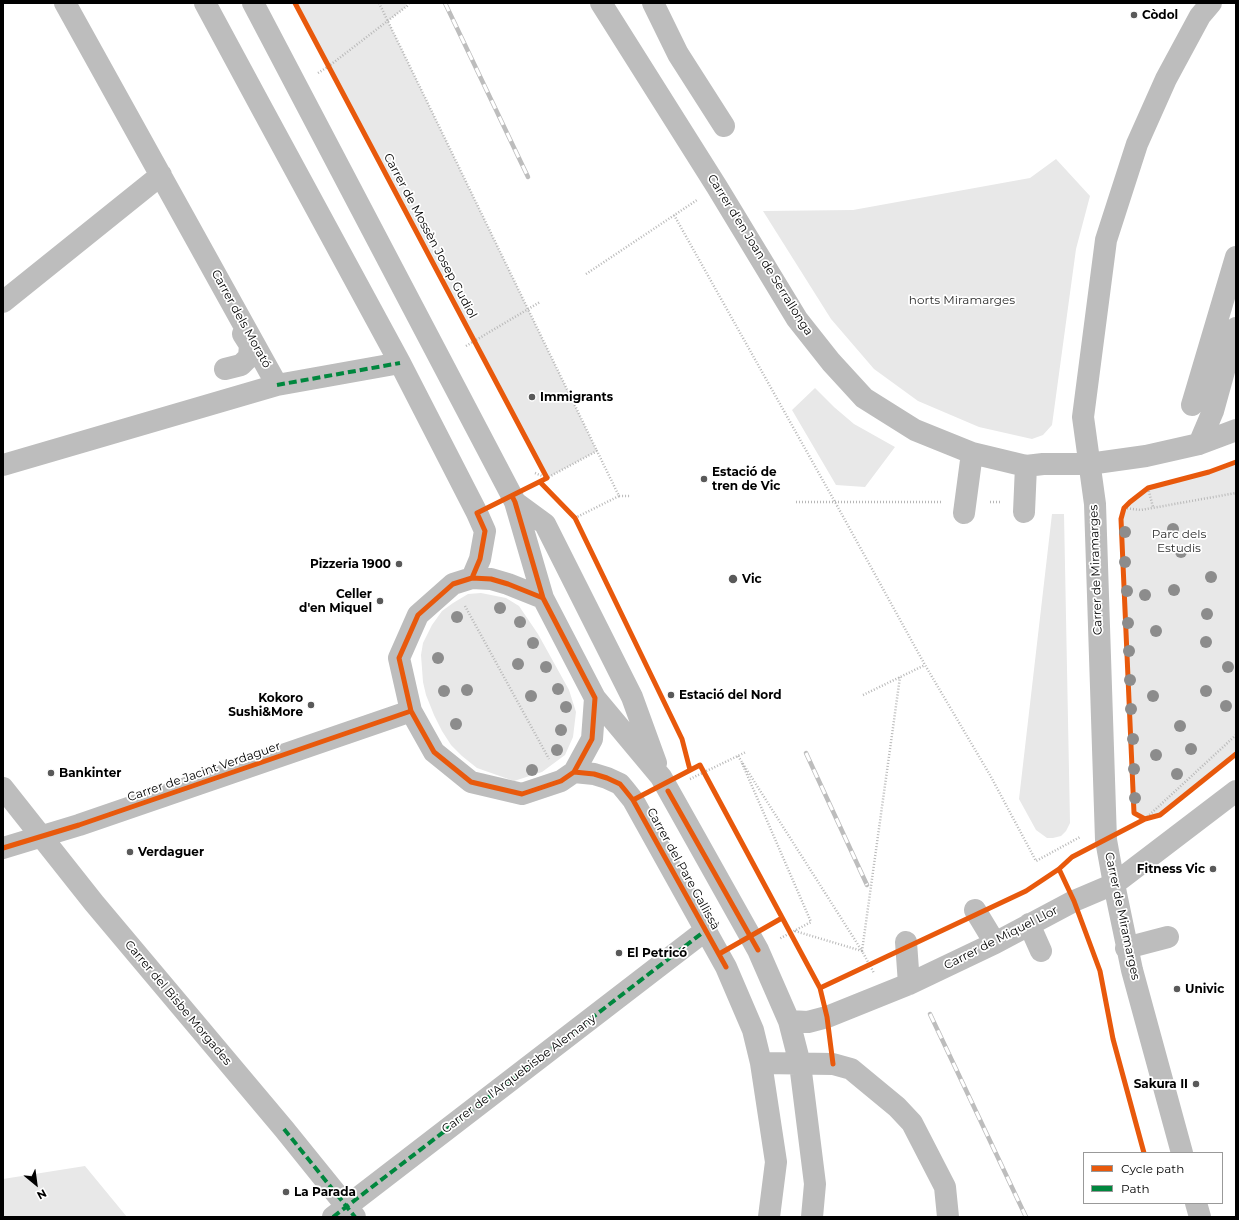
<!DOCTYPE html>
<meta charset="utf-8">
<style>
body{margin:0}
#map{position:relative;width:1239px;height:1220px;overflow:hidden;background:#fff;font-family:Montserrat,sans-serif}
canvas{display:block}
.frame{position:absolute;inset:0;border:4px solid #000;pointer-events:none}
.legend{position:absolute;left:1083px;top:1152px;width:140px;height:52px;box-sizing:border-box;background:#fff;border:1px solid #999;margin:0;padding:5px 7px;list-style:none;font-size:12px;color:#000}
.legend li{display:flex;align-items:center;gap:8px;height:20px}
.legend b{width:20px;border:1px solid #999}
.north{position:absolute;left:16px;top:1164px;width:40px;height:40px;-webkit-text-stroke:3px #fff;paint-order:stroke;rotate:151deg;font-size:11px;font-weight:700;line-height:16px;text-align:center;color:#000}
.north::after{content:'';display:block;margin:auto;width:14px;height:18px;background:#000;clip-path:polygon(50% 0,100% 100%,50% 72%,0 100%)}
</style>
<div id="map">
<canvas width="1239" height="1220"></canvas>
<div class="frame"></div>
<ul class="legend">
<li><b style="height:5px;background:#e8590c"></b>Cycle path</li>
<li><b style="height:5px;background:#00873e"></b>Path</li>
</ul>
<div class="north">N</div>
</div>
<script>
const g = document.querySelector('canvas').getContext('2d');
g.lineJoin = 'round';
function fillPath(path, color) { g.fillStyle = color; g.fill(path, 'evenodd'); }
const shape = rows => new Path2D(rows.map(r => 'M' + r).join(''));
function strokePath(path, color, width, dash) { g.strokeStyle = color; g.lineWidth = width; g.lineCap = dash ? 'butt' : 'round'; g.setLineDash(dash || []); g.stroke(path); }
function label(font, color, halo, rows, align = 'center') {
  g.font = font + ' Montserrat,sans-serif'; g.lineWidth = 3.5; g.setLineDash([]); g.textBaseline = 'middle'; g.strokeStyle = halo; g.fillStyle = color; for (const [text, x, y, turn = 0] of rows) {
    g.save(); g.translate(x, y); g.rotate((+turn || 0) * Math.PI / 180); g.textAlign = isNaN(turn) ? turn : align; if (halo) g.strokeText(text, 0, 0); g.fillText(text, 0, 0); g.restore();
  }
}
const green = shape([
 [295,3,406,3,407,6,388,21,597,451,547,478],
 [1056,159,1090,196,1076,249,1052,425,1043,435,1032,439,979,427,918,401,874,369,831,319,763,211,853,210,1030,178],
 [815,388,834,407,854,424,895,447,865,487,836,485,792,410],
 [1236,462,1236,754,1160,815,1145,819,1134,813,1121,519,1124,508,1130,502,1148,488,1209,472],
 [1052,514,1064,514,1070,823,1066,831,1061,836,1053,838,1047,838,1036,830,1019,799],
 [481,593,506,598,519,606,538,634,569,690,576,712,573,737,565,755,542,772,514,781,477,768,462,756,451,745,442,731,434,715,426,695,423,682,421,655,423,643,432,625,442,611,453,603,468,594],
 [85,1166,127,1217,3,1217,3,1179]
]);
const path = shape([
 [379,3,597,451],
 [318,73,329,66,407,6,409,3],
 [674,215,835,502,925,665,990,775,1036,861,1080,837],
 [586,274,697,200],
 [466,346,540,302],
 [535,473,547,478,597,451,619,496,631,496],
 [1148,488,1153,507],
 [796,502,941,502],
 [990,502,1001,502],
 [1124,508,1141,510,1236,493],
 [575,518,619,496],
 [465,606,549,759],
 [863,695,925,665],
 [738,756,862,951,900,677],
 [742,763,811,922,779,939],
 [690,779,746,752],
 [1145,819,1236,735],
 [795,931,862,951,874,973]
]);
const minor = shape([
 [205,3,260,105,400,363,477,513,485,531,480,559,472,578],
 [253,3,512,496,515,502,543,598,595,698,661,777,758,950,789,1021,800,1064,815,1184,812,1217],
 [601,3,717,187,797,319,831,362,864,398,915,430,972,453,1026,466,1043,464,1089,464,1146,456,1199,444,1236,430],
 [653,3,678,54,724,126],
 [3,302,161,175],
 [225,369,241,365,249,357,250,345,243,334],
 [277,385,400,363],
 [1192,405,1236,257],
 [1199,444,1213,411,1236,328],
 [3,465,277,385,65,3],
 [515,502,545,524,632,697,656,763],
 [1024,512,1026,466],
 [964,513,972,453],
 [543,598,508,584,491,579,472,578,453,584,418,615,399,658,411,711,434,752,471,782,522,794,561,781,574,772,592,739,595,698],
 [574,772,594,774,607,778,620,784,625,790,633,800,726,967,753,1030,761,1063,776,1162,769,1217],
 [3,788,94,903,284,1129,355,1217],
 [3,848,79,825,411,711],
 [975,910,995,943],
 [1029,924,1041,951],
 [906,942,909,984],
 [1126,948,1168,937],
 [789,1021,808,1022,827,1017,909,984,995,943,1074,901,1114,884,1236,791],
 [761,1063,833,1064,851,1069,897,1107,912,1123,945,1187,948,1217],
 [1182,1153,1132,970,1114,884,1106,840,1095,504,1083,417,1106,240,1137,144,1166,79,1200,16,1211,3],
 [1196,1203,1200,1217],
 [333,1217,706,930]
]);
const rail = shape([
 [445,3,528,177],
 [806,753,867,885],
 [930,1014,1026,1217]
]);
const quiet = shape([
 [277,385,400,363],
 [284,1129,355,1217],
 [333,1217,706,930]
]);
const cycleway = shape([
 [295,3,547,478,477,513,485,531,480,559,472,578],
 [540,482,575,518,682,739,690,770],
 [512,496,515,502,543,598,595,698,592,739,574,772,561,781,522,794,471,782,434,752,411,711,399,658,418,615,453,584,472,578,491,579,508,584,543,598],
 [574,772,594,774,607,778,620,784,625,790,633,800,726,967],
 [668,791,758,950],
 [633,800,700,765,820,988,827,1017,833,1064],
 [1145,819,1134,813,1121,519,1124,508,1130,502,1148,488,1209,472,1236,462],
 [3,848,79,825,411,711],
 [1059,869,1074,901,1100,971,1113,1039,1144,1153],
 [719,954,782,918],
 [820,988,1026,891,1059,869,1072,857,1145,819,1160,815,1236,754]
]);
const trees = [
 [1173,529],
 [1125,532],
 [1181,552],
 [1125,562],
 [1211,577],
 [1174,590],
 [1127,591],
 [1145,595],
 [500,608],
 [1207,614],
 [457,617],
 [520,622],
 [1128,623],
 [1156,631],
 [1206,642],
 [533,643],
 [1129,651],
 [438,658],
 [518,664],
 [546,667],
 [1228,667],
 [1130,680],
 [558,689],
 [467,690],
 [444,691],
 [1206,691],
 [531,696],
 [1153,696],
 [1226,706],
 [566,707],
 [1131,709],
 [456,724],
 [1180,726],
 [561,730],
 [1133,739],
 [1191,749],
 [557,750],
 [1156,755],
 [1134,769],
 [532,770],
 [1177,774],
 [1135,798]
];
const markers = [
 [1134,15,4,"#595959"],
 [532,397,4,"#595959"],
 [704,479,4,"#595959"],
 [399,564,4,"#595959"],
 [733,579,5,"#595959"],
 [380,601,4,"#595959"],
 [671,695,4,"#595959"],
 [311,705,4,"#595959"],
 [51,773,4,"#595959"],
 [130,852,4,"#595959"],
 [1213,869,4,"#595959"],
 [619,953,4,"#595959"],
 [1177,989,4,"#595959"],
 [1196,1084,4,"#595959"],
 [286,1192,4,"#595959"]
];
const poiNames = [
 ["Còdol",1142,15],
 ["Immigrants",540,397],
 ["Estació de",712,472],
 ["tren de Vic",712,486],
 ["Pizzeria 1900",391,564,"right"],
 ["Vic",742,579],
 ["Celler",372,594,"right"],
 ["d'en Miquel",372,608,"right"],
 ["Estació del Nord",679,695],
 ["Kokoro",303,698,"right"],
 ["Sushi&More",303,712,"right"],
 ["Bankinter",59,773],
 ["Verdaguer",138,852],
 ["Fitness Vic",1205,869,"right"],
 ["El Petricó",627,953],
 ["Univic",1185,989],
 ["Sakura II",1188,1084,"right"],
 ["La Parada",294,1192]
];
const streetNames = [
 ["Carrer de Mossèn Josep Gudiol",430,236,62],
 ["Carrer d'en Joan de Serrallonga",760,255,58],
 ["Carrer dels Morató",241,319,61],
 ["Carrer de Miramarges",1096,570,-92],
 ["Carrer de Jacint Verdaguer",204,772,-19],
 ["Carrer del Pare Gallissà",683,869,61],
 ["Carrer de Miramarges",1122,916,78],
 ["Carrer de Miquel Llor",1001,938,-27],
 ["Carrer del Bisbe Morgades",178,1003,50],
 ["Carrer de l'Arquebisbe Alemany",519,1074,-37]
];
const parkNames = [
 ["horts Miramarges",962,300],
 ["Parc dels",1179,534],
 ["Estudis",1179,548]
];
fillPath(green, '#e8e8e8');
strokePath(path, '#b8b8b8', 2.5, [1, 2]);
strokePath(minor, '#bdbdbd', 22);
strokePath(rail, '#bdbdbd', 4.5);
strokePath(rail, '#fff', 3, [9]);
strokePath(quiet, '#00873e', 4, [8, 4]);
strokePath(cycleway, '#e8590c', 5);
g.fillStyle = '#8c8c8c';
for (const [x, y] of trees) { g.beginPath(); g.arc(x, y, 6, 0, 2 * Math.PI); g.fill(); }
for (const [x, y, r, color] of markers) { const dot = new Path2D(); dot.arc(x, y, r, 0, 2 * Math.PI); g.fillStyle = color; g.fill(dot); strokePath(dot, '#fff', 1.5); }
label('bold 12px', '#000', '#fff', poiNames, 'left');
label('12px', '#000', '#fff', streetNames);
label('12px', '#2d2d2d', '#fff', parkNames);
</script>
